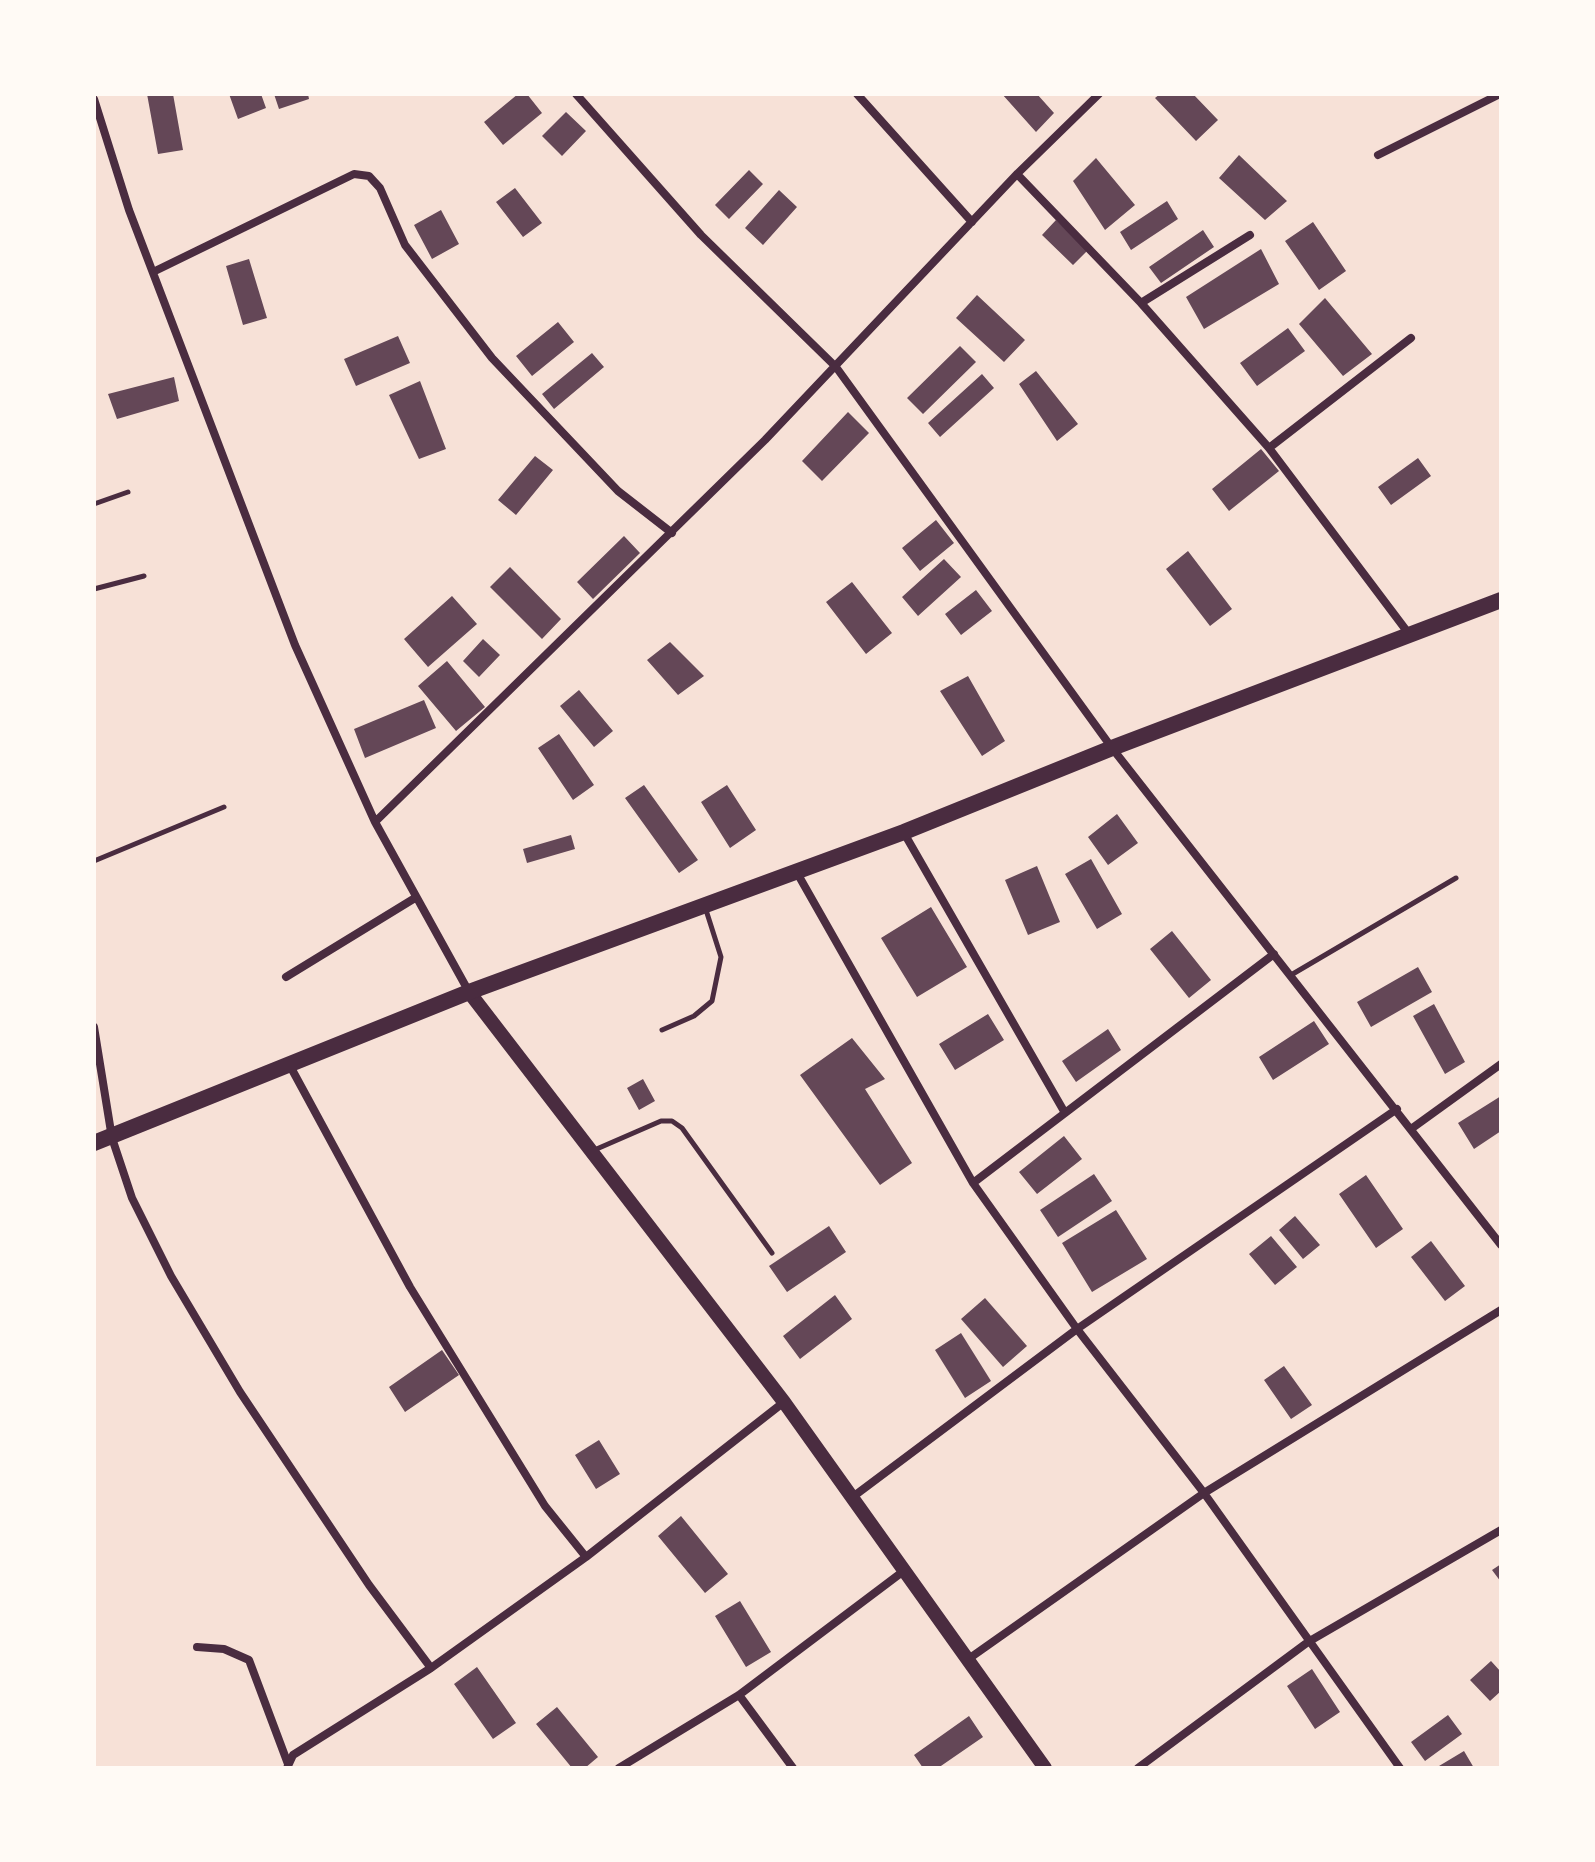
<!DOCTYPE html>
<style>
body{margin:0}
#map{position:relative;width:1595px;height:1862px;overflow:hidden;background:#f7e1d7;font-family:"Public Sans",sans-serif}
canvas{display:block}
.frame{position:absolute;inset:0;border:96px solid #fffaf5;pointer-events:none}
</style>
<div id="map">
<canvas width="1595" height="1862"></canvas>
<div class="frame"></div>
</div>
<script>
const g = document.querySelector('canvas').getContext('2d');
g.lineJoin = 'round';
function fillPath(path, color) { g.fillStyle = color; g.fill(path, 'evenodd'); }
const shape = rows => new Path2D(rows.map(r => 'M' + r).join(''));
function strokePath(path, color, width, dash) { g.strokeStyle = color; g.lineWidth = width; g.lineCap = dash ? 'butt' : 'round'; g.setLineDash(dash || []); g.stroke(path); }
const building = shape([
 [147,94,173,94,183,150,158,154],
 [229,94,261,94,266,108,238,119],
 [274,94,308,94,309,99,279,109],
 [518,94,527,94,542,113,503,145,484,122],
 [1002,94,1037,94,1054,113,1036,132],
 [1160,94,1193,94,1218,120,1196,141,1155,98],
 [566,112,586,131,562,156,542,136],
 [1239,155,1287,201,1265,220,1219,178],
 [1096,158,1135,205,1105,230,1073,181],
 [749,170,763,184,729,219,715,205],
 [515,188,542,223,523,237,496,202],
 [779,190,797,207,763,245,745,228],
 [1167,201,1178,219,1131,250,1120,232],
 [441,210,459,244,432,259,414,225],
 [1056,220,1088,250,1073,265,1042,235],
 [1313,222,1346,271,1319,290,1285,241],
 [1203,230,1214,247,1161,283,1149,267],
 [1261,249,1279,284,1204,329,1186,297],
 [249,259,267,318,243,325,226,266],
 [977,295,1025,340,1004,362,956,318],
 [1325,298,1372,354,1343,376,1299,324],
 [558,322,574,342,532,376,516,356],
 [1288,328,1305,351,1257,386,1240,363],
 [398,336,410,363,356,386,344,359],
 [960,346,976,362,923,414,907,398],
 [592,353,604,367,554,409,542,394],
 [1036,371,1078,424,1057,441,1019,384],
 [982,374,994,388,940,437,928,423],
 [174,377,179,401,117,419,108,394],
 [420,381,446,449,419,459,389,395],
 [848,412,869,433,822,481,802,461],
 [1261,449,1279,471,1229,511,1212,489],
 [535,456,553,470,516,515,498,500],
 [1418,458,1431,476,1391,505,1378,487],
 [936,520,954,543,920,571,902,548],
 [624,536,640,553,593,599,577,582],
 [1188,551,1232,609,1210,626,1166,569],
 [944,559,961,577,918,616,902,597],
 [510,567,561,619,542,639,490,587],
 [852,582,892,633,866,654,826,602],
 [976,590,992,611,961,635,945,614],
 [452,596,477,624,428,667,404,639],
 [483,639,500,655,479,677,463,661],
 [670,642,704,676,678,695,647,660],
 [447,661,485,707,456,731,418,686],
 [968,676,1005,741,982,756,940,691],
 [579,690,613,731,594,747,560,706],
 [424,700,436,728,365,758,354,729],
 [559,734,594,785,573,800,538,748],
 [644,785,698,860,679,873,625,798],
 [727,785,756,830,730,848,701,802],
 [1117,814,1138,843,1108,865,1088,837],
 [571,835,575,849,527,863,523,849],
 [1091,859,1122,914,1097,929,1065,874],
 [1037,866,1060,922,1028,935,1005,880],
 [931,907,967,967,917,997,881,938],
 [1172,931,1211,980,1189,998,1150,949],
 [1418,967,1432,992,1371,1027,1357,1002],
 [1434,1004,1465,1062,1445,1074,1413,1016],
 [988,1014,1004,1040,955,1070,939,1044],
 [1314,1021,1329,1044,1273,1080,1259,1057],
 [1108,1029,1121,1050,1076,1082,1062,1061],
 [852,1038,885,1079,865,1089,912,1163,880,1185,800,1075],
 [643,1079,655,1101,639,1110,627,1088],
 [1501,1096,1501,1131,1474,1149,1458,1123],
 [1064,1136,1082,1159,1037,1194,1019,1172],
 [1094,1174,1112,1201,1058,1237,1040,1210],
 [1366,1175,1403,1229,1376,1248,1339,1194],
 [1116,1210,1147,1259,1092,1292,1062,1243],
 [1295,1216,1320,1245,1303,1259,1279,1230],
 [829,1226,846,1252,787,1292,769,1266],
 [1271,1236,1297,1267,1275,1285,1249,1254],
 [1431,1241,1465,1286,1445,1301,1411,1257],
 [835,1295,852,1319,800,1359,783,1336],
 [985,1298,1027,1346,1003,1367,961,1319],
 [961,1333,991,1381,965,1398,935,1350],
 [442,1350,459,1375,405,1412,389,1387],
 [1284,1366,1312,1405,1291,1419,1264,1380],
 [599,1440,620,1474,596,1489,575,1455],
 [681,1516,728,1574,705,1593,658,1536],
 [1501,1564,1501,1582,1492,1570],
 [740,1601,771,1652,746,1667,715,1616],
 [1491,1661,1501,1672,1501,1691,1490,1701,1470,1680],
 [477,1667,516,1723,493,1739,454,1684],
 [1312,1669,1340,1712,1315,1729,1287,1686],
 [557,1707,598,1757,585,1768,572,1768,536,1724],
 [1448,1715,1462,1734,1425,1761,1411,1742],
 [969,1716,983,1737,938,1768,923,1768,914,1755],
 [1464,1751,1474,1768,1441,1768,1439,1766]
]);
const service = shape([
 [94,504,128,492],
 [94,589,144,576],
 [94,861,224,807],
 [1291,975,1456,878],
 [662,1030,694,1016,712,1001,721,957,706,910],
 [592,1151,661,1121,672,1121,682,1128,772,1253]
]);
const minor = shape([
 [576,94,701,235,836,367,1112,748,1501,1245],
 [857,94,972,222],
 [94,99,129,210,295,645,375,822],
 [1378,155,1500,94],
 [1017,174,1141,303,1269,448,1409,634],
 [153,272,354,174,369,176,380,188,405,245,492,358,618,491,672,533],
 [1141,303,1250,235],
 [1269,448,1411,338],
 [904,833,1065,1113],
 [796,871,973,1183,1077,1329,1204,1493,1400,1768],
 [286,977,415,898],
 [469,992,375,822,765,440,1017,174,1099,94],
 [94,1027,112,1138,132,1198,171,1276,240,1392,369,1585,431,1668],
 [289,1064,410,1287,545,1506,586,1557],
 [1411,1129,1501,1064],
 [973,1183,1274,954],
 [854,1496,1077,1329,1397,1109],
 [197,1647,224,1649,249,1660,288,1764],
 [967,1660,1204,1493,1501,1310],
 [739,1695,793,1768],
 [287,1768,293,1755,431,1668,586,1557,784,1402],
 [619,1768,739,1695,905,1570],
 [1138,1768,1308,1642,1501,1530]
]);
const tertiary = shape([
 [469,992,784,1402,1045,1768]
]);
const secondary = shape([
 [94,1143,469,992,904,832,1112,748,1501,600]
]);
fillPath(building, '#644757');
strokePath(service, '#4a2c40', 5);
strokePath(minor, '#4a2c40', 8);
strokePath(tertiary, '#4a2c40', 14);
strokePath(secondary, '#4a2c40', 16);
</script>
